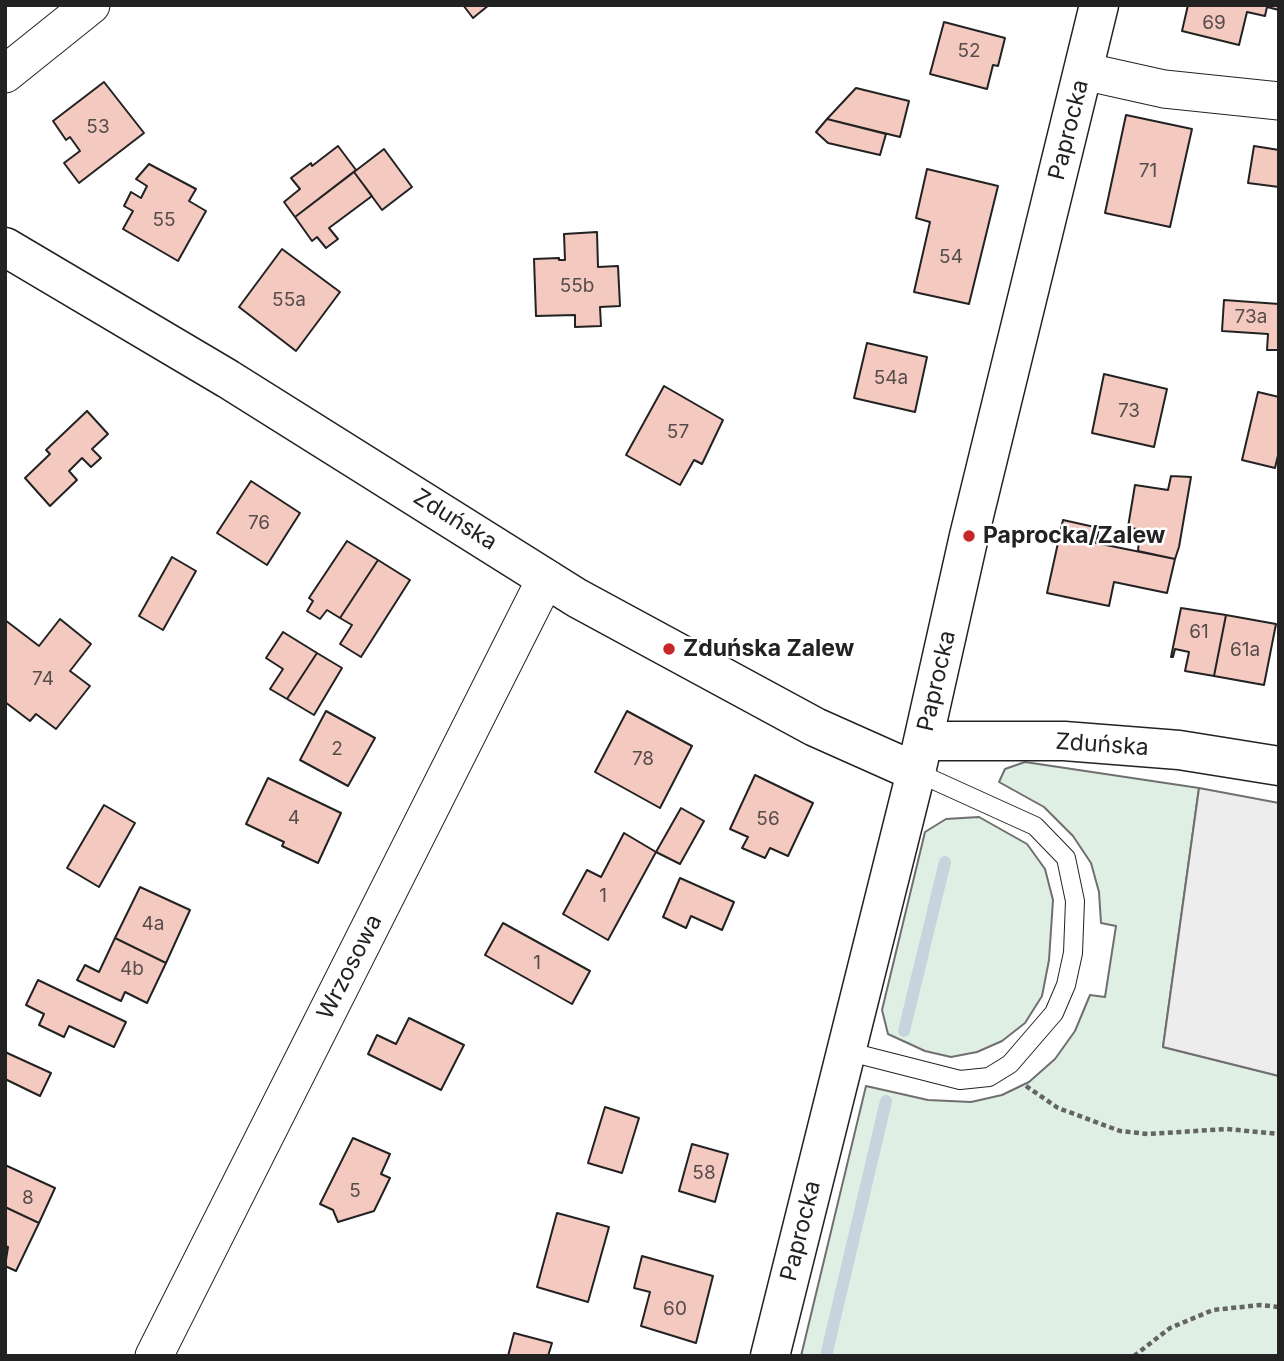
<!DOCTYPE html>
<meta charset="utf-8">
<style>
body{margin:0}
#map{position:relative;width:1284px;height:1361px;overflow:hidden;background:#fff;font-family:Inter,sans-serif}
canvas{display:block}
.frame{position:absolute;inset:0;border:7px solid #222;pointer-events:none}
</style>
<div id="map">
<canvas width="1284" height="1361"></canvas>
<div class="frame"></div>
</div>
<script>
const g = document.querySelector('canvas').getContext('2d');
g.lineJoin = 'round';
function fillPath(path, color) { g.fillStyle = color; g.fill(path, 'evenodd'); }
const shape = rows => new Path2D(rows.map(r => 'M' + r).join(''));
function strokePath(path, color, width, dash) { g.strokeStyle = color; g.lineWidth = width; g.lineCap = dash ? 'butt' : 'round'; g.setLineDash(dash || []); g.stroke(path); }
function label(font, color, halo, rows, align = 'center') {
  g.font = font + ' Inter,sans-serif'; g.lineWidth = 5; g.setLineDash([]); g.textBaseline = 'middle'; g.strokeStyle = halo; g.fillStyle = color; for (const [text, x, y, turn = 0] of rows) {
    g.save(); g.translate(x, y); g.rotate((+turn || 0) * Math.PI / 180); g.textAlign = isNaN(turn) ? turn : align; if (halo) g.strokeText(text, 0, 0); g.fillText(text, 0, 0); g.restore();
  }
}
const green = shape([
 [1025,762,1199,788,1163,1047,1279,1076,1279,1356,801,1356,866,1086,928,1100,971,1102,1002,1095,1029,1082,1055,1059,1075,1031,1090,995,1105,997,1116,926,1101,923,1099,892,1091,863,1073,836,1044,807,999,782,1005,769,1025,762],
 [979,817,1027,844,1045,869,1053,900,1049,960,1042,996,1025,1023,1002,1041,977,1052,951,1057,925,1051,888,1034,882,1010,925,832,946,819,979,817]
]);
const parking = shape([
 [1199,788,1279,803,1279,1076,1163,1047,1199,788]
]);
const stream = shape([
 [904,1031,945,862],
 [826,1356,886,1101]
]);
const building = shape([
 [463,5,489,5,473,18,463,5],
 [1188,5,1279,5,1279,10,1267,7,1265,16,1247,12,1239,45,1182,31,1188,5],
 [944,22,1005,38,998,66,993,65,987,89,930,74,944,22],
 [104,82,144,133,79,183,64,163,80,151,70,137,66,140,53,121,104,82],
 [856,88,909,101,900,137,827,119,856,88],
 [1126,115,1192,129,1170,227,1105,213,1126,115],
 [827,119,886,134,880,155,828,143,816,132,827,119],
 [338,146,356,170,295,217,284,202,300,189,291,178,311,163,312,166,338,146],
 [1254,146,1279,150,1279,187,1248,183,1254,146],
 [384,149,412,187,382,210,354,172,384,149],
 [149,164,196,189,189,201,206,211,178,261,123,229,133,211,124,206,131,192,141,198,147,186,136,179,149,164],
 [927,169,998,186,969,304,914,292,930,222,916,218,927,169],
 [354,172,372,196,329,228,338,239,326,248,317,237,312,241,295,217,354,172],
 [597,232,598,267,618,266,620,306,600,307,601,326,575,327,575,315,536,316,534,259,559,258,559,260,565,260,564,234,597,232],
 [282,249,340,292,296,351,239,307,282,249],
 [1224,300,1279,304,1279,350,1267,350,1268,334,1222,331,1224,300],
 [867,343,927,357,915,412,854,398,867,343],
 [1104,374,1167,389,1154,447,1092,433,1104,374],
 [664,386,723,420,702,464,694,460,680,485,626,455,664,386],
 [1258,392,1279,397,1279,451,1275,468,1242,460,1258,392],
 [87,411,108,434,92,449,101,458,91,467,82,458,69,471,77,480,50,506,25,478,50,454,46,450,87,411],
 [1171,476,1191,477,1179,547,1175,559,1138,551,1140,530,1128,527,1135,485,1168,490,1171,476],
 [251,481,300,513,267,565,217,533,251,481],
 [1063,520,1099,528,1096,543,1175,559,1167,593,1114,582,1109,606,1047,593,1063,520],
 [347,541,378,560,340,618,327,610,320,619,307,611,313,601,309,598,347,541],
 [172,557,196,571,163,630,139,616,172,557],
 [378,560,410,580,361,657,340,644,352,625,340,618,378,560],
 [1181,608,1226,615,1214,676,1185,671,1189,652,1175,649,1173,657,1171,657,1181,608],
 [1226,615,1276,624,1264,685,1214,676,1226,615],
 [60,619,91,644,70,671,90,686,56,729,36,714,30,721,5,702,5,620,39,646,60,619],
 [283,632,317,653,287,699,270,689,283,669,266,658,283,632],
 [317,653,342,668,314,715,287,699,317,653],
 [326,711,375,738,348,786,300,760,326,711],
 [627,711,692,746,660,808,595,772,627,711],
 [755,775,813,803,788,856,770,848,765,858,742,848,748,837,730,829,755,775],
 [268,778,341,813,318,863,282,846,284,842,246,824,268,778],
 [104,805,135,823,99,887,67,868,104,805],
 [681,808,704,821,680,864,656,852,681,808],
 [624,833,656,852,608,940,563,914,587,870,601,877,624,833],
 [680,878,734,902,722,930,691,916,686,928,663,917,680,878],
 [140,887,190,910,166,963,115,938,140,887],
 [503,923,590,971,572,1004,485,955,503,923],
 [115,938,166,963,147,1003,125,992,121,1001,77,980,85,965,99,972,115,938],
 [38,980,126,1022,114,1047,69,1026,64,1037,39,1025,44,1014,26,1005,38,980],
 [409,1018,464,1045,441,1090,368,1054,377,1035,396,1044,409,1018],
 [5,1052,51,1073,40,1096,5,1079,5,1052],
 [605,1107,639,1118,622,1173,588,1163,605,1107],
 [353,1138,390,1154,381,1174,390,1178,374,1211,338,1222,333,1210,320,1204,353,1138],
 [692,1144,728,1154,715,1202,679,1191,692,1144],
 [5,1165,55,1188,39,1223,5,1207,5,1165],
 [5,1207,39,1223,16,1271,5,1266,8,1247,5,1246,5,1207],
 [557,1213,609,1227,588,1302,537,1287,557,1213],
 [642,1256,713,1276,696,1343,641,1326,650,1292,634,1288,642,1256],
 [514,1333,552,1343,548,1356,508,1356,514,1333]
]);
const path = shape([
 [1026,1086,1058,1108,1120,1131,1148,1134,1227,1129,1279,1134],
 [1134,1356,1170,1328,1213,1310,1260,1305,1279,1307]
]);
const service = shape([
 [846,1051,960,1080,989,1077,1010,1064,1054,1013,1066,985,1073,953,1075,901,1066,858,1035,826,916,772]
]);
const minor = shape([
 [1083,71,1164,89,1279,101],
 [5,74,91,5],
 [154,1356,546,578]
]);
const tertiary = shape([
 [5,247,228,379,577,598,815,727,916,772],
 [923,741,1064,741,1179,750,1279,766],
 [770,1356,916,772,969,536,1099,5]
]);
const markers = [
 [969,536,7,"#c62828"],
 [669,649,7,"#c62828"]
];
const numberNames = [
 ["69",1214,23],
 ["52",969,51],
 ["53",98,127],
 ["71",1148,171],
 ["55",164,220],
 ["54",951,257],
 ["55b",577,286],
 ["55a",289,300],
 ["73a",1251,317],
 ["54a",891,378],
 ["73",1129,411],
 ["57",678,432],
 ["76",259,523],
 ["61",1199,632],
 ["61a",1245,650],
 ["74",43,679],
 ["2",337,749],
 ["78",643,759],
 ["4",294,818],
 ["56",768,819],
 ["1",603,896],
 ["4a",153,924],
 ["1",537,963],
 ["4b",132,969],
 ["58",704,1173],
 ["5",355,1191],
 ["8",28,1198],
 ["60",675,1309]
];
const streetNames = [
 ["Paprocka",1069,130,-76],
 ["Zduńska",455,520,32],
 ["Paprocka",937,681,-77],
 ["Zduńska",1102,745,4],
 ["Wrzosowa",350,967,-63],
 ["Paprocka",801,1231,-76]
];
const poiNames = [
 ["Paprocka/Zalew",983,536],
 ["Zduńska Zalew",683,649]
];
fillPath(green, '#e0efe3');
strokePath(green, '#6f6f6f', 2);
fillPath(parking, '#ededed');
strokePath(parking, '#6f6f6f', 2);
strokePath(stream, '#c7d3dd', 12);
fillPath(building, '#f3c9c0');
strokePath(building, '#222', 2);
strokePath(service, '#222', 20);
strokePath(minor, '#222', 39);
strokePath(tertiary, '#222', 41);
strokePath(path, '#646464', 4.5, [5, 3.5]);
strokePath(service, '#fff', 18);
strokePath(minor, '#fff', 37);
strokePath(tertiary, '#fff', 38);
for (const [x, y, r, color] of markers) { const dot = new Path2D(); dot.arc(x, y, r, 0, 2 * Math.PI); g.fillStyle = color; g.fill(dot); strokePath(dot, '#fff', 2.5); }
label('19px', '#564c4a', null, numberNames);
label('23px', '#222', '#fff', streetNames);
label('bold 23px', '#222', '#fff', poiNames, 'left');
</script>
